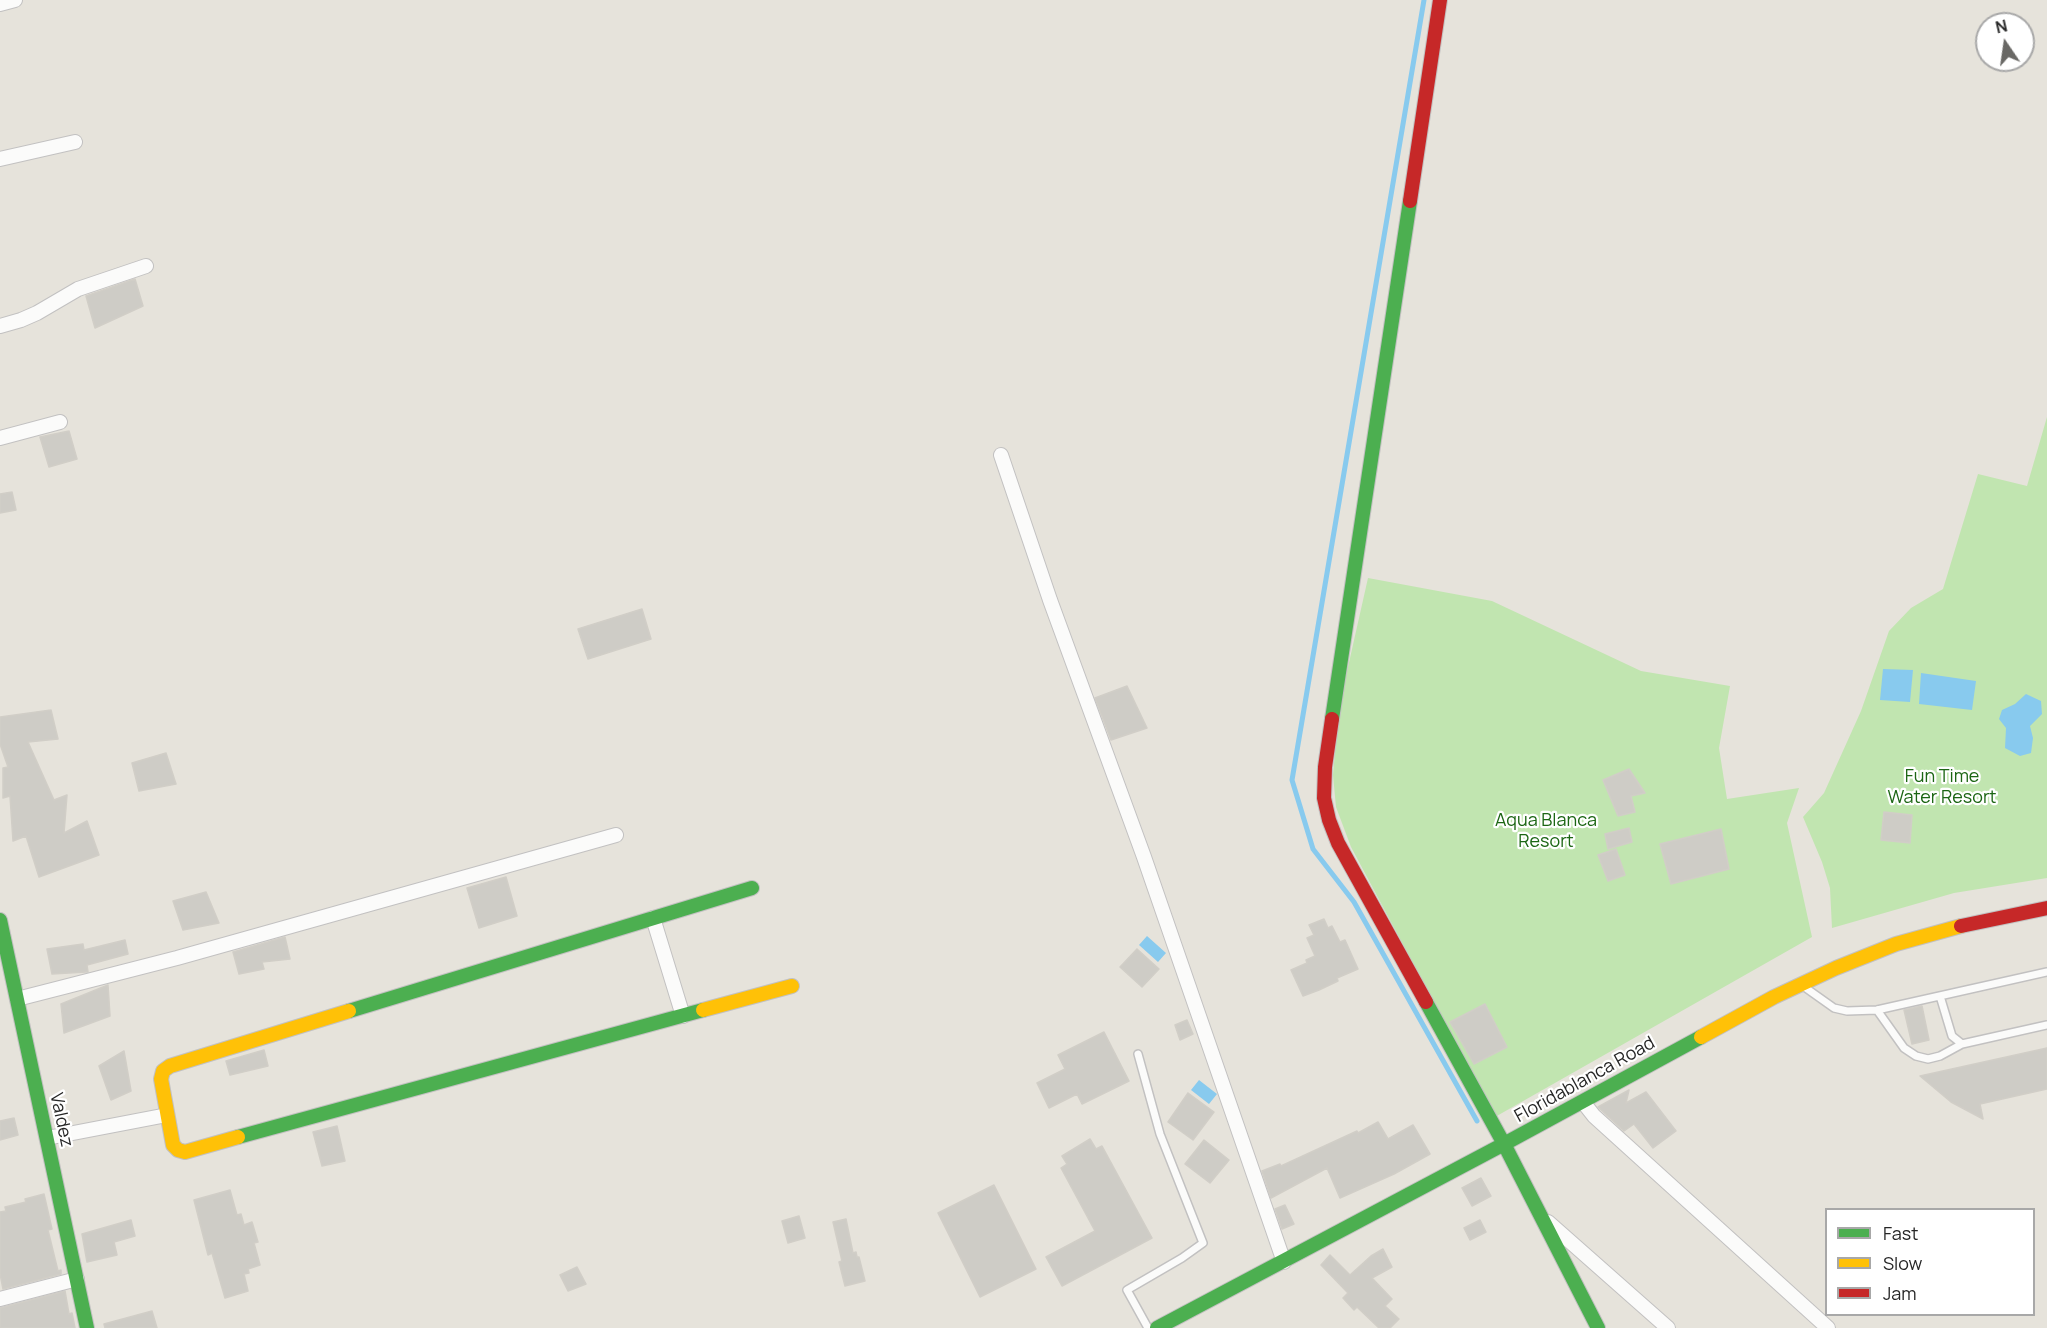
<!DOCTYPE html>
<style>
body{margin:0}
#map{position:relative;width:2047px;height:1328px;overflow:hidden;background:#e6e3db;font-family:Manrope,sans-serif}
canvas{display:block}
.legend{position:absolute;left:1825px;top:1208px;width:210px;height:108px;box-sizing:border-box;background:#fff;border:2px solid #a8a8a8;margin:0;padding:8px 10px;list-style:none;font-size:18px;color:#262626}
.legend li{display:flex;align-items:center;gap:12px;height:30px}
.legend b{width:30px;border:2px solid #a8a8a8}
.north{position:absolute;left:1975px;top:12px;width:60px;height:60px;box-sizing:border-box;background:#fff;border:2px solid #a8a8a8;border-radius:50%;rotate:347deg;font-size:16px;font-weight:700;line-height:24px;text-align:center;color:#262626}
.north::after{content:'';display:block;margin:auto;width:21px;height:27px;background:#696865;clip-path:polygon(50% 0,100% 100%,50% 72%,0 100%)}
</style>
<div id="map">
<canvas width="2047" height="1328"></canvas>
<ul class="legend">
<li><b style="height:8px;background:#4caf50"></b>Fast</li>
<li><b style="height:8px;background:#ffc107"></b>Slow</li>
<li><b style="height:8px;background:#c62828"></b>Jam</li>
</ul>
<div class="north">N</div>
</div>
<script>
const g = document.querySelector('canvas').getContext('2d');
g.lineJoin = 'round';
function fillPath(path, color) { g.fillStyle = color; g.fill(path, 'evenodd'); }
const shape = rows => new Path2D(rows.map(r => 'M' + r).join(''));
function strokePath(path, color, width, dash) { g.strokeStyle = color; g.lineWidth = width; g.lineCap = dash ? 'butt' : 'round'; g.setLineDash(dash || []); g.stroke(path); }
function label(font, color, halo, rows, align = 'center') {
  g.font = font + ' Manrope,sans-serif'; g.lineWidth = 4.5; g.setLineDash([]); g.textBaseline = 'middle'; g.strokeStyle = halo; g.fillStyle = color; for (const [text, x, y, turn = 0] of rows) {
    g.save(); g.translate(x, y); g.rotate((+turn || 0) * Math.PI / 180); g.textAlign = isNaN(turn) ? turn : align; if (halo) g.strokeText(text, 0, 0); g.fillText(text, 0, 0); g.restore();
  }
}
const green = shape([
 [2047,417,2047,878,1954,893,1832,928,1830,888,1822,862,1803,817,1824,793,1861,711,1889,631,1911,608,1943,589,1978,474,2027,486],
 [1368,578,1492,601,1641,671,1730,686,1719,748,1727,799,1799,788,1787,823,1812,937,1495,1117,1351,847,1336,807,1333,775,1339,707]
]);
const water = shape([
 [1883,669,1913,670,1910,702,1880,700],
 [1921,673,1976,681,1972,710,1919,704],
 [2026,694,2041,701,2042,714,2030,726,2033,738,2031,753,2020,756,2005,748,2006,728,1999,719,2002,710,2015,704],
 [1147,936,1166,953,1158,962,1139,945],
 [1199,1080,1217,1094,1209,1104,1191,1090]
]);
const stream = shape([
 [1424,0,1292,780,1313,849,1354,902,1477,1121]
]);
const building = shape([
 [135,279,143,306,95,328,86,296,135,279],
 [69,431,77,459,49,467,40,437,69,431],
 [12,492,16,510,0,513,0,494,12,492],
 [642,609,651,639,588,659,578,629,642,609],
 [1127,686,1147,728,1111,740,1095,698,1127,686],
 [51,710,58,739,28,742,54,800,67,795,64,833,87,821,99,855,39,877,26,836,13,841,10,796,3,798,3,768,8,767,0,744,0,717,51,710],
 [166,753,176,784,139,791,132,763,166,753],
 [1629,769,1645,793,1631,796,1635,812,1618,816,1603,780,1629,769],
 [1884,812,1912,815,1910,843,1881,840,1884,812],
 [1629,828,1632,842,1608,849,1605,834,1629,828],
 [1721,829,1729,869,1671,884,1660,844,1721,829],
 [1616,849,1625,875,1608,881,1598,855,1616,849],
 [506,877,517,916,479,928,467,888,506,877],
 [206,892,219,923,183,930,173,901,206,892],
 [1324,919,1328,928,1332,926,1340,942,1345,940,1358,969,1337,978,1338,981,1319,990,1303,996,1291,970,1307,963,1306,960,1315,956,1307,938,1314,935,1309,925,1324,919],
 [285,937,290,959,262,962,264,969,239,974,233,952,285,937],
 [125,940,128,954,87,965,88,972,86,972,52,974,47,949,83,944,84,950,125,940],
 [1137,949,1159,969,1142,987,1120,967,1137,949],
 [108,985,110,1016,64,1033,61,1004,108,985],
 [1485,1004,1507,1047,1474,1064,1450,1022,1485,1004],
 [1922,1006,1929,1040,1912,1044,1904,1010,1922,1006],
 [1187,1020,1193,1034,1180,1040,1175,1025,1187,1020],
 [1104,1032,1129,1081,1082,1104,1077,1094,1049,1108,1037,1083,1065,1069,1058,1055,1104,1032],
 [2047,1048,2047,1089,1980,1104,1983,1119,1951,1102,1920,1076,2047,1048],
 [264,1050,268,1066,230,1075,226,1061,264,1050],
 [124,1051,131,1091,111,1100,99,1066,124,1051],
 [1629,1090,1626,1103,1646,1092,1676,1131,1653,1148,1634,1124,1624,1131,1598,1107,1629,1090],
 [1188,1093,1214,1112,1193,1140,1168,1122,1188,1093],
 [14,1118,18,1135,0,1140,0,1121,14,1118],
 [1378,1122,1388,1139,1413,1125,1430,1154,1394,1174,1340,1198,1327,1168,1271,1198,1262,1171,1280,1164,1281,1166,1357,1131,1358,1133,1378,1122],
 [337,1126,345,1161,322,1166,313,1132,337,1126],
 [1090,1139,1096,1149,1102,1146,1152,1238,1062,1286,1046,1257,1095,1231,1061,1168,1067,1164,1062,1156,1090,1139],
 [1204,1140,1229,1160,1210,1183,1185,1164,1204,1140],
 [1481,1178,1491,1196,1472,1206,1462,1188,1481,1178],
 [994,1185,1036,1269,980,1297,938,1213,994,1185],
 [230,1190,237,1215,241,1214,244,1225,252,1222,258,1242,254,1243,260,1265,248,1269,249,1273,244,1274,248,1291,225,1298,212,1253,208,1255,194,1200,230,1190],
 [44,1194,52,1229,48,1230,58,1271,61,1270,61,1274,3,1289,0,1274,0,1212,6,1211,5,1207,26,1202,25,1199,44,1194],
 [1285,1205,1294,1224,1282,1229,1275,1209,1285,1205],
 [799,1216,805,1238,788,1243,782,1221,799,1216],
 [846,1219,853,1253,856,1252,857,1257,859,1257,865,1281,845,1286,839,1262,842,1261,833,1222,846,1219],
 [131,1220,135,1236,114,1242,117,1255,87,1262,82,1234,131,1220],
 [1480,1220,1486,1232,1470,1240,1464,1228,1480,1220],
 [1383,1249,1392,1267,1372,1278,1392,1299,1385,1306,1399,1319,1390,1328,1379,1328,1357,1307,1354,1310,1343,1298,1348,1293,1321,1265,1330,1255,1350,1275,1371,1256,1383,1249],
 [577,1267,586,1284,568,1291,560,1275,577,1267],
 [65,1291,69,1314,72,1313,75,1328,0,1328,0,1308,65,1291],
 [152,1311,157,1328,105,1328,104,1324,152,1311]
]);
const lane = shape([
 [1803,986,1834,1008,1847,1011,1877,1010,2047,972],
 [1940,996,1952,1036,1962,1044,2047,1025],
 [1877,1010,1904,1048,1916,1056,1928,1059,1940,1056,1962,1044],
 [1138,1054,1160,1134,1203,1243,1182,1258,1127,1290,1148,1328]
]);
const street = shape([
 [0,4,15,0],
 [0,159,75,142],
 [0,326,21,320,37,313,78,289,146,266],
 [0,438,60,422],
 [1001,455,1050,600,1144,857,1284,1262],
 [653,918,683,1016],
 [17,999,177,958,616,835],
 [1583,1102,1594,1116,1828,1328],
 [47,1138,167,1115],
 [1548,1222,1668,1328],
 [0,1299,77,1279]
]);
const fast = shape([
 [1332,719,1410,201],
 [0,920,87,1328],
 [1426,1002,1504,1144,1598,1328],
 [349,1011,752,888],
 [238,1137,703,1010],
 [1157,1328,1504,1144,1701,1037]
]);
const slow = shape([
 [703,1010,792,986],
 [1701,1037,1774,997,1836,968,1896,944,1961,926],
 [238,1137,185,1152,178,1150,173,1145,161,1079,163,1071,170,1066,349,1011]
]);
const jam = shape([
 [1410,201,1440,0],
 [1332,719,1325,767,1324,798,1329,820,1338,843,1426,1002],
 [1961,926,2047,908]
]);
const parkNames = [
 ["Fun Time",1942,777],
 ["Water Resort",1942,798],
 ["Aqua Blanca",1546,821],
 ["Resort",1546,842]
];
const streetNames = [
 ["Floridablanca Road",1585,1080,-29],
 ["Valdez",61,1120,78]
];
fillPath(green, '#c1e5b0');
fillPath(water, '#88caee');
strokePath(stream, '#88caee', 5);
fillPath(building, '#ceccc6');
strokePath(building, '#d1cec7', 1.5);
strokePath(lane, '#c2c1c1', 10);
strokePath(street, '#c2c1c1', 16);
strokePath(fast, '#c2c1c1', 16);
strokePath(slow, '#c2c1c1', 16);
strokePath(jam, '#c2c1c1', 16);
strokePath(lane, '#fbfbfa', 7);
strokePath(street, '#fbfbfa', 14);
strokePath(fast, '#4caf50', 14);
strokePath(slow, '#ffc107', 14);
strokePath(jam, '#c62828', 14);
label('18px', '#1c6614', '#fff', parkNames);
label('18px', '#262626', '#fff', streetNames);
</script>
